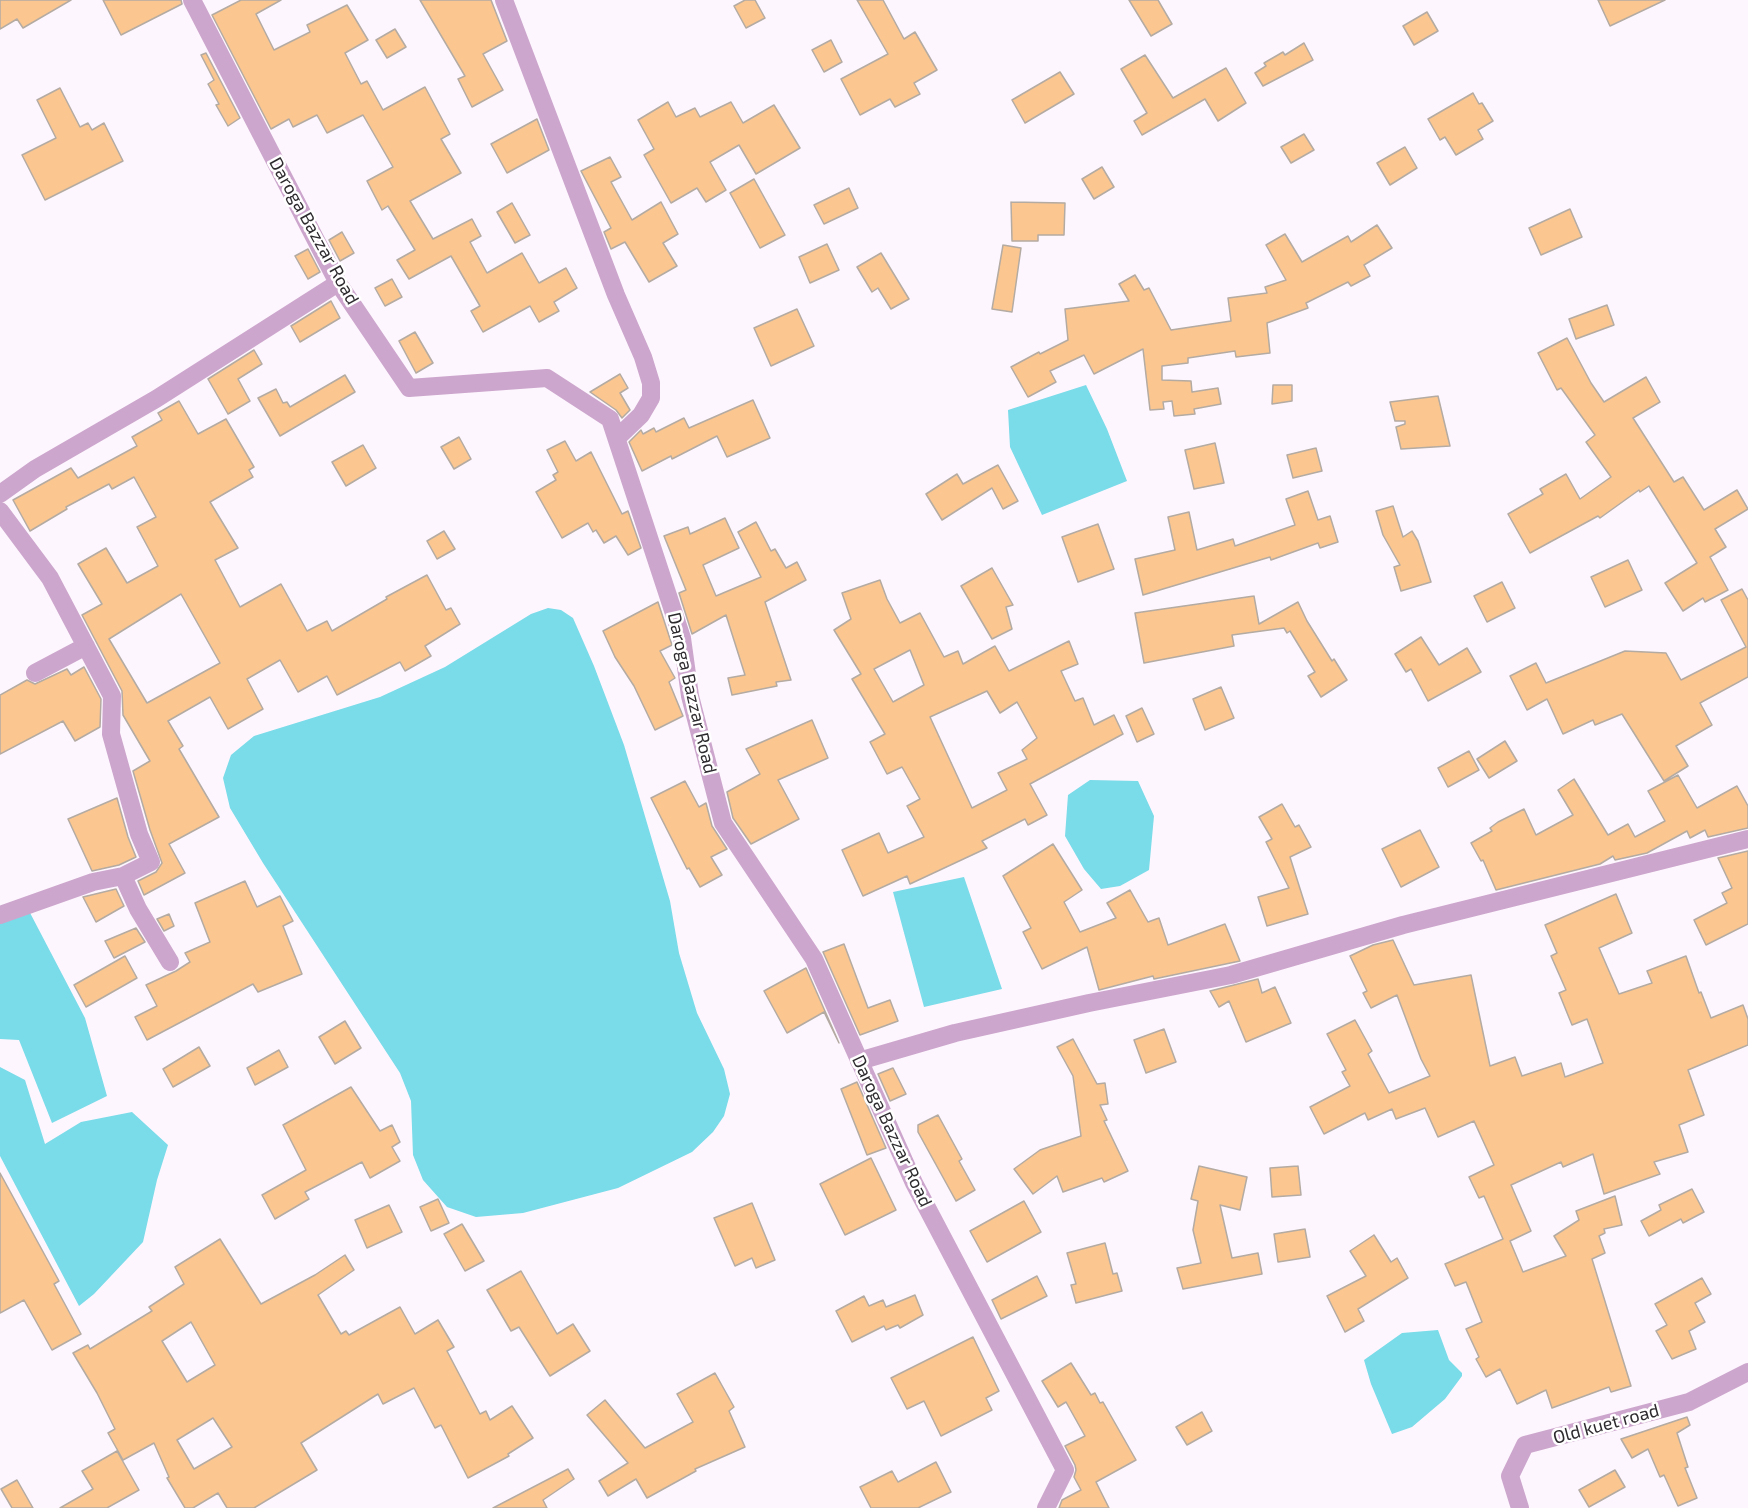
<!DOCTYPE html>
<style>
body{margin:0}
canvas{display:block;background:#fdf6fe}
</style>
<canvas width="1748" height="1508"></canvas>
<script>
const g = document.querySelector('canvas').getContext('2d');
g.lineJoin = 'round';
function fillPath(path, color) { g.fillStyle = color; g.fill(path, 'evenodd'); }
const shape = rows => new Path2D(rows.map(r => 'M' + r).join(''));
function strokePath(path, color, width, dash) { g.strokeStyle = color; g.lineWidth = width; g.lineCap = dash ? 'butt' : 'round'; g.setLineDash(dash || []); g.stroke(path); }
function label(font, color, halo, rows, align = 'center') {
  g.font = font + ' "Exo 2",sans-serif'; g.lineWidth = 5; g.setLineDash([]); g.textBaseline = 'middle'; g.strokeStyle = halo; g.fillStyle = color; for (const [text, x, y, turn = 0] of rows) {
    g.save(); g.translate(x, y); g.rotate((+turn || 0) * Math.PI / 180); g.textAlign = isNaN(turn) ? turn : align; if (halo) g.strokeText(text, 0, 0); g.fillText(text, 0, 0); g.restore();
  }
}
const water = shape([
 [1086,385,1107,429,1127,481,1042,515,1010,447,1008,410],
 [548,608,561,610,573,618,594,666,624,745,670,901,679,953,697,1013,724,1069,730,1094,724,1116,713,1132,692,1152,618,1188,523,1213,476,1217,447,1207,423,1180,413,1155,411,1101,400,1073,263,863,230,808,223,778,231,755,254,736,380,697,445,667,531,614],
 [1090,780,1138,781,1154,816,1149,870,1120,886,1101,889,1084,869,1065,836,1068,795],
 [964,877,1002,989,924,1007,893,892],
 [28,909,85,1018,107,1096,52,1123,19,1040,0,1039,0,921],
 [0,1067,25,1080,45,1144,81,1122,132,1112,168,1145,157,1180,143,1242,94,1294,79,1306,0,1156],
 [1438,1330,1449,1360,1462,1373,1462,1376,1445,1399,1412,1427,1392,1434,1371,1384,1364,1360,1402,1333]
]);
const building = shape([
 [0,0,71,0,23,28,17,19,0,29,0,0],
 [103,0,181,0,182,4,121,35,103,0],
 [241,0,281,0,256,14,274,50,310,32,307,25,347,5,368,40,345,53,361,84,367,81,383,110,425,87,450,134,441,139,461,173,410,201,433,239,472,219,481,236,470,242,487,273,522,253,539,283,566,268,577,288,554,302,559,311,539,322,530,306,483,332,471,311,480,306,451,256,409,279,397,260,415,250,388,206,382,210,367,181,393,167,363,115,327,133,317,115,293,127,289,119,271,129,212,15,241,0],
 [420,0,491,0,507,41,483,54,503,90,472,107,458,79,465,76,420,0],
 [745,0,755,0,765,18,746,28,734,6,745,0],
 [857,0,883,0,904,39,915,32,937,70,914,83,920,94,895,107,890,99,860,115,841,79,888,54,857,0],
 [1129,0,1158,0,1172,24,1151,36,1129,0],
 [1598,0,1665,0,1610,26,1598,0],
 [1427,12,1438,31,1414,45,1403,26,1427,12],
 [395,29,406,47,387,58,376,40,395,29],
 [831,40,842,62,824,72,812,50,831,40],
 [1304,43,1313,60,1263,86,1255,73,1266,66,1264,63,1283,52,1285,55,1304,43],
 [206,53,240,118,228,126,216,105,219,104,208,84,214,80,201,55,206,53],
 [1145,55,1173,98,1226,68,1246,103,1218,121,1205,99,1142,135,1134,121,1147,113,1121,69,1145,55],
 [1060,72,1074,94,1025,123,1012,100,1060,72],
 [60,88,80,127,88,123,92,130,104,123,123,161,45,200,22,155,56,138,37,100,60,88],
 [1473,93,1479,104,1482,103,1493,121,1478,130,1483,139,1456,155,1445,137,1440,140,1428,119,1473,93],
 [668,102,676,117,695,108,700,117,731,102,743,123,774,105,800,148,756,174,739,145,710,162,726,190,706,202,697,188,671,203,644,155,654,149,638,120,668,102],
 [537,119,549,150,507,173,491,144,537,119],
 [1304,134,1314,150,1291,163,1281,147,1304,134],
 [1405,147,1417,168,1390,185,1377,163,1405,147],
 [610,157,621,177,611,182,632,220,661,202,678,234,663,243,677,266,649,282,625,242,611,249,604,232,611,228,581,171,610,157],
 [1102,167,1114,187,1094,199,1082,179,1102,167],
 [754,179,785,235,760,248,730,193,754,179],
 [849,188,858,208,824,224,814,205,849,188],
 [1011,202,1065,203,1064,235,1038,235,1038,241,1012,241,1011,202],
 [512,203,530,235,515,243,497,212,512,203],
 [1570,209,1582,237,1541,255,1529,228,1570,209],
 [1377,225,1392,248,1364,265,1370,276,1351,286,1348,282,1306,303,1308,308,1267,323,1270,353,1236,357,1235,351,1188,358,1188,363,1162,366,1162,380,1191,381,1192,392,1218,388,1221,404,1194,409,1195,414,1174,416,1172,401,1163,402,1164,409,1150,410,1143,349,1094,374,1084,355,1050,371,1056,382,1028,397,1011,367,1039,352,1040,354,1068,340,1065,309,1129,301,1119,284,1135,275,1144,290,1149,288,1171,330,1231,321,1228,298,1267,293,1265,287,1286,280,1266,245,1285,234,1302,262,1348,236,1351,242,1377,225],
 [342,232,354,253,340,261,329,240,342,232],
 [827,244,839,270,810,283,799,257,827,244],
 [1003,245,1021,248,1012,312,992,309,1003,245],
 [308,249,320,272,308,279,295,256,308,249],
 [881,253,909,299,891,309,878,288,872,292,857,267,881,253],
 [392,279,402,297,385,306,375,288,392,279],
 [331,301,340,318,300,342,291,326,331,301],
 [1607,305,1614,325,1576,339,1569,319,1607,305],
 [797,309,814,346,771,366,754,328,797,309],
 [415,332,433,363,416,373,399,341,415,332],
 [1567,338,1591,383,1604,402,1646,377,1660,402,1633,418,1674,482,1683,477,1704,510,1737,490,1748,509,1715,529,1726,547,1710,557,1728,590,1705,602,1703,598,1683,611,1665,583,1697,563,1649,486,1640,492,1639,490,1600,518,1598,516,1530,553,1508,514,1543,494,1540,489,1566,474,1580,499,1611,477,1586,442,1595,435,1561,388,1557,390,1538,353,1567,338],
 [254,350,262,364,238,379,250,401,228,414,208,379,254,350],
 [620,374,628,388,620,393,630,410,622,418,616,410,590,392,620,374],
 [345,375,355,392,280,436,258,398,276,389,283,403,287,402,290,407,345,375],
 [1273,385,1292,385,1292,401,1272,404,1273,385],
 [1438,396,1450,446,1401,449,1396,427,1405,424,1405,421,1395,421,1390,402,1438,396],
 [753,400,770,438,727,457,717,436,672,459,671,456,642,471,629,442,641,430,643,434,654,428,656,432,684,418,689,428,753,400],
 [179,401,198,434,226,419,254,467,249,470,253,477,210,502,238,548,215,560,240,607,281,584,307,631,327,621,332,631,387,599,386,597,427,575,446,610,451,608,460,624,425,646,431,656,405,671,400,662,337,695,327,676,298,692,280,660,247,679,263,709,228,729,210,697,168,721,183,746,179,749,219,817,169,844,185,873,144,895,138,881,156,872,162,863,150,830,133,771,150,761,123,715,122,691,82,615,102,604,78,564,106,548,127,583,158,566,137,527,156,517,134,477,112,489,109,484,66,507,67,509,30,531,13,500,71,468,78,478,137,446,132,437,162,420,158,413,179,401],
 [181,594,220,663,147,703,109,639,181,594],
 [459,437,471,459,454,469,441,447,459,437],
 [565,441,576,461,591,452,622,514,628,511,641,548,628,555,616,536,604,543,596,530,593,532,588,523,562,538,536,492,556,480,553,475,558,472,547,450,565,441],
 [1215,443,1224,483,1194,489,1185,450,1215,443],
 [363,445,376,468,346,486,332,462,363,445],
 [1316,448,1322,471,1293,478,1287,455,1316,448],
 [998,465,1018,501,1003,509,992,488,942,520,926,494,957,474,963,484,998,465],
 [1308,491,1318,520,1330,516,1338,542,1320,548,1318,543,1271,560,1270,557,1143,595,1135,559,1175,550,1168,517,1189,512,1197,550,1233,539,1235,546,1295,525,1286,499,1308,491],
 [1393,506,1403,537,1412,531,1418,541,1431,582,1401,591,1394,567,1400,565,1383,535,1376,511,1393,506],
 [725,518,739,548,703,565,716,596,761,577,738,532,756,522,771,551,775,549,786,568,797,562,806,580,765,602,791,680,776,682,777,686,732,695,728,678,745,675,726,615,692,634,679,593,686,590,664,536,688,527,690,534,725,518],
 [1098,524,1114,569,1078,582,1062,537,1098,524],
 [444,531,455,549,437,559,427,541,444,531],
 [1628,560,1642,590,1605,607,1591,577,1628,560],
 [992,568,1013,605,1006,607,1012,629,992,639,961,586,992,568],
 [880,580,887,599,900,623,920,613,944,657,958,651,963,664,995,646,1009,671,1069,641,1078,664,1061,671,1075,701,1083,698,1094,725,1114,715,1123,734,1030,784,1047,815,1028,825,1025,819,982,841,987,848,910,884,907,876,863,896,842,850,879,833,888,853,924,837,907,806,920,799,902,767,887,774,870,742,885,734,852,679,861,674,834,630,851,619,842,593,880,580],
 [910,650,924,685,893,702,874,669,910,650],
 [987,691,1000,713,1017,702,1037,738,1022,750,1027,759,998,773,1007,790,972,808,930,717,987,691],
 [1502,582,1515,608,1487,622,1474,596,1502,582],
 [1742,589,1748,600,1748,677,1700,703,1712,725,1676,746,1688,766,1664,781,1622,714,1595,725,1593,720,1563,734,1547,699,1527,710,1510,676,1536,663,1546,683,1625,651,1666,653,1681,680,1746,647,1721,600,1742,589],
 [1254,596,1259,624,1298,602,1307,621,1332,661,1334,659,1347,680,1321,697,1308,676,1315,672,1290,631,1287,633,1284,628,1232,635,1234,646,1144,663,1135,613,1254,596],
 [658,602,672,645,660,651,675,678,669,682,683,716,655,730,634,686,615,657,603,631,658,602],
 [1421,637,1439,665,1467,648,1481,672,1428,701,1411,669,1406,672,1395,654,1421,637],
 [84,667,101,699,100,727,75,741,63,721,0,754,0,695,27,680,35,684,67,669,71,675,84,667],
 [1221,687,1234,718,1205,730,1193,699,1221,687],
 [1142,708,1154,734,1137,742,1126,716,1142,708],
 [812,720,828,758,778,780,799,819,751,844,733,818,727,792,760,774,746,749,812,720],
 [1505,741,1517,761,1489,778,1477,759,1505,741],
 [1469,751,1479,770,1448,787,1438,768,1469,751],
 [1678,775,1697,808,1737,786,1748,806,1748,828,1708,837,1705,830,1690,838,1687,831,1647,853,1615,860,1613,856,1600,864,1496,890,1483,860,1481,861,1471,843,1492,831,1490,828,1498,822,1524,809,1536,835,1573,815,1558,790,1574,779,1608,835,1628,824,1635,837,1665,821,1648,791,1678,775],
 [685,781,699,807,706,803,712,826,727,849,711,857,722,875,700,887,689,868,687,869,651,798,685,781],
 [117,798,128,837,136,857,119,865,92,871,68,819,117,798],
 [1282,804,1295,827,1299,825,1311,847,1290,857,1308,914,1267,926,1258,897,1289,888,1266,842,1272,839,1259,817,1282,804],
 [1420,830,1439,867,1401,887,1382,849,1420,830],
 [1053,844,1082,890,1064,902,1080,932,1116,918,1107,903,1130,890,1148,922,1159,918,1168,945,1225,924,1240,961,1154,979,1153,976,1099,990,1087,947,1042,969,1023,932,1031,928,1003,876,1053,844],
 [1748,851,1748,924,1706,945,1694,920,1727,903,1722,893,1732,888,1718,858,1748,851],
 [245,881,257,907,280,896,293,921,283,926,302,974,258,992,253,984,147,1040,135,1017,157,1006,146,985,176,971,190,962,185,953,210,942,195,903,245,881],
 [116,889,124,906,96,922,83,897,116,889],
 [1616,894,1632,933,1599,948,1619,994,1652,983,1647,971,1686,956,1699,993,1701,992,1711,1018,1743,1005,1748,1019,1748,1045,1688,1070,1704,1115,1679,1125,1688,1152,1654,1162,1660,1174,1604,1194,1593,1154,1563,1167,1561,1162,1511,1185,1531,1231,1510,1241,1523,1272,1566,1256,1554,1236,1579,1220,1576,1211,1615,1196,1622,1225,1604,1229,1605,1233,1599,1236,1605,1253,1592,1259,1631,1386,1611,1392,1609,1387,1552,1408,1546,1390,1517,1404,1500,1369,1486,1377,1476,1359,1479,1357,1466,1329,1482,1322,1466,1282,1455,1286,1445,1264,1503,1239,1484,1196,1479,1198,1469,1177,1494,1165,1474,1121,1438,1137,1425,1108,1396,1119,1392,1109,1368,1120,1365,1113,1324,1134,1310,1107,1350,1086,1342,1072,1346,1070,1327,1034,1355,1020,1372,1051,1368,1054,1389,1093,1430,1076,1421,1059,1397,995,1371,1008,1363,993,1367,991,1350,956,1373,945,1393,940,1414,985,1471,975,1490,1066,1515,1057,1522,1076,1561,1063,1565,1077,1603,1063,1587,1019,1572,1025,1559,993,1566,990,1551,956,1557,953,1545,925,1616,894],
 [169,914,174,926,164,931,157,919,169,914],
 [136,928,145,942,114,958,105,941,136,928],
 [844,944,868,1008,890,1000,898,1021,860,1035,823,952,844,944],
 [125,956,137,978,86,1007,74,985,125,956],
 [806,968,839,1043,824,1012,787,1033,764,991,806,968],
 [1258,979,1262,993,1275,987,1291,1023,1246,1042,1229,1001,1219,1007,1210,991,1258,979],
 [345,1021,361,1048,335,1064,319,1037,345,1021],
 [1164,1029,1176,1062,1146,1073,1134,1040,1164,1029],
 [1073,1039,1097,1084,1105,1083,1108,1104,1100,1105,1107,1120,1104,1121,1128,1171,1104,1182,1102,1178,1063,1192,1057,1176,1033,1194,1014,1169,1040,1150,1081,1136,1073,1076,1057,1047,1073,1039],
 [199,1047,210,1066,173,1087,163,1069,199,1047],
 [279,1050,288,1067,255,1085,247,1068,279,1050],
 [893,1068,906,1094,890,1101,878,1074,893,1068],
 [857,1082,886,1148,867,1155,841,1089,857,1082],
 [351,1087,380,1131,392,1125,400,1142,392,1147,400,1161,370,1178,362,1162,305,1192,309,1199,275,1219,262,1195,306,1170,283,1125,351,1087],
 [938,1115,962,1159,959,1161,975,1190,956,1201,918,1132,918,1125,938,1115],
 [871,1158,896,1210,845,1235,820,1184,871,1158],
 [1199,1166,1247,1177,1240,1210,1220,1205,1232,1258,1258,1253,1262,1274,1183,1289,1177,1268,1201,1263,1193,1230,1198,1201,1191,1199,1199,1166],
 [1298,1166,1301,1195,1272,1197,1270,1168,1298,1166],
 [0,1173,59,1281,54,1284,81,1334,52,1350,24,1300,0,1313,0,1173],
 [1692,1189,1704,1212,1683,1223,1681,1219,1649,1236,1641,1221,1661,1210,1659,1205,1692,1189],
 [438,1199,449,1223,431,1231,420,1207,438,1199],
 [1024,1201,1041,1232,987,1262,970,1231,1024,1201],
 [752,1203,775,1260,756,1268,752,1258,735,1266,714,1218,752,1203],
 [389,1205,402,1232,367,1248,355,1220,389,1205],
 [462,1224,484,1261,465,1271,444,1234,462,1224],
 [1305,1229,1310,1257,1278,1262,1274,1234,1305,1229],
 [1374,1235,1391,1262,1397,1258,1408,1278,1358,1309,1364,1321,1345,1332,1327,1296,1366,1276,1350,1251,1374,1235],
 [220,1239,261,1304,315,1275,345,1255,354,1270,318,1295,341,1334,346,1331,349,1335,400,1307,415,1334,438,1320,454,1347,447,1351,480,1414,486,1411,490,1420,512,1406,533,1438,508,1454,509,1456,468,1478,441,1425,435,1428,414,1388,383,1404,378,1394,301,1443,317,1470,254,1508,227,1508,218,1493,193,1508,185,1508,167,1478,169,1477,154,1443,123,1460,108,1433,115,1429,97,1393,73,1353,88,1345,90,1349,152,1311,149,1307,184,1284,175,1267,220,1239],
 [191,1322,215,1365,187,1382,162,1341,191,1322],
 [213,1418,232,1447,194,1469,177,1440,213,1418],
 [1105,1243,1113,1274,1117,1273,1122,1291,1076,1303,1071,1285,1076,1284,1067,1253,1105,1243],
 [521,1271,557,1334,573,1324,590,1351,550,1376,519,1327,511,1331,487,1290,521,1271],
 [1037,1276,1047,1296,1001,1319,992,1300,1037,1276],
 [1702,1278,1711,1294,1695,1303,1705,1322,1689,1331,1696,1349,1672,1359,1656,1331,1667,1325,1655,1304,1702,1278],
 [915,1295,923,1315,900,1328,898,1325,886,1330,884,1326,852,1342,836,1311,864,1296,869,1306,883,1300,886,1307,915,1295],
 [973,1337,999,1391,986,1398,992,1410,941,1436,924,1401,907,1409,891,1378,973,1337],
 [1071,1363,1091,1395,1095,1393,1100,1403,1103,1402,1136,1460,1096,1482,1109,1508,1059,1508,1062,1500,1081,1490,1074,1477,1076,1470,1075,1465,1065,1446,1085,1436,1066,1402,1058,1407,1042,1381,1071,1363],
 [715,1373,734,1407,729,1411,745,1447,695,1469,696,1471,647,1498,636,1479,608,1496,599,1481,628,1463,587,1415,605,1400,645,1448,693,1422,677,1394,715,1373],
 [1202,1412,1212,1431,1187,1445,1176,1427,1202,1412],
 [1687,1417,1690,1425,1677,1433,1688,1467,1685,1468,1697,1498,1678,1506,1664,1475,1660,1477,1648,1449,1632,1458,1621,1439,1687,1417],
 [117,1451,139,1490,107,1508,60,1508,93,1489,82,1471,117,1451],
 [936,1462,951,1492,918,1508,871,1508,860,1487,892,1471,898,1482,936,1462],
 [568,1469,574,1479,543,1500,547,1508,493,1508,568,1469],
 [1615,1470,1625,1487,1589,1507,1579,1490,1615,1470],
 [17,1480,33,1508,12,1508,1,1489,17,1480]
]);
const street = shape([
 [192,0,338,283,409,388,547,378,610,419,682,638,690,696,723,823,814,959,914,1183,1065,1470,1046,1508],
 [504,0,616,295,643,357,651,383,651,398,641,415,617,438],
 [0,494,35,469,156,399,338,283],
 [0,511,50,578,112,696,111,734,139,834,151,862,123,876,138,909,170,962],
 [35,673,86,646],
 [0,915,93,882,123,876],
 [859,1061,955,1033,1089,1003,1231,975,1403,925,1748,839],
 [1520,1508,1510,1476,1525,1445,1689,1402,1748,1372]
]);
const streetNames = [
 ["Daroga Bazzar Road",314,231,61],
 ["Daroga Bazzar Road",692,693,77],
 ["Daroga Bazzar Road",892,1131,65],
 ["Old kuet road",1606,1424,-15]
];
fillPath(water, '#7adbe9');
fillPath(building, '#fbc68f');
strokePath(building, '#b4aba3', 1.5);
strokePath(street, '#cda6cd', 18);
label('18px', '#2e2b2e', '#fff', streetNames);
</script>
